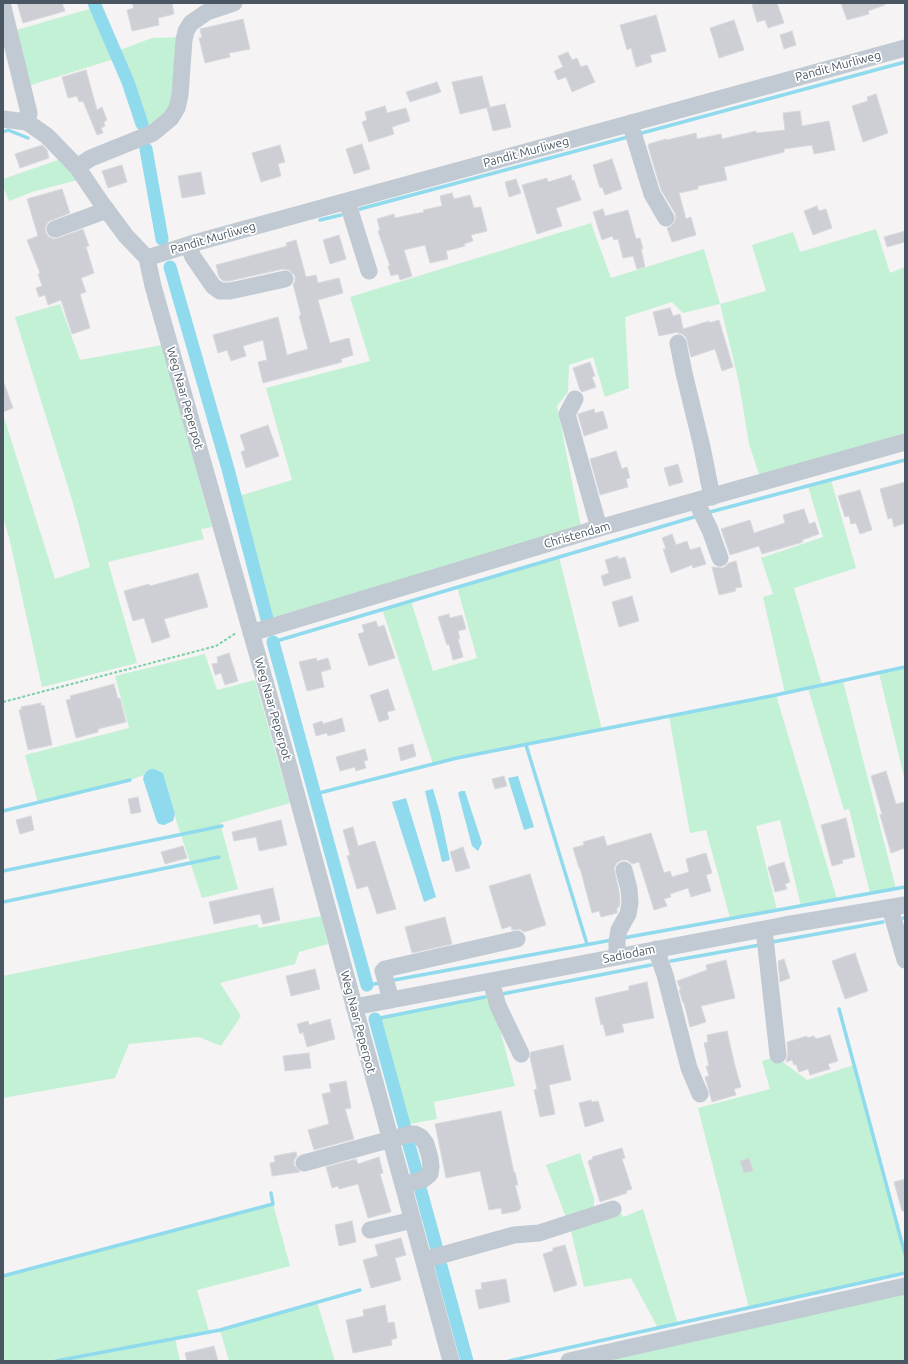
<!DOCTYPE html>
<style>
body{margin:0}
#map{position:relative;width:908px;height:1364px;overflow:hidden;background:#f5f3f3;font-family:Ubuntu,sans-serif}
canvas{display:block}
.frame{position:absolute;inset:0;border:4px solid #4a5661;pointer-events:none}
</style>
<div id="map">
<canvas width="908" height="1364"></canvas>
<div class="frame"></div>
</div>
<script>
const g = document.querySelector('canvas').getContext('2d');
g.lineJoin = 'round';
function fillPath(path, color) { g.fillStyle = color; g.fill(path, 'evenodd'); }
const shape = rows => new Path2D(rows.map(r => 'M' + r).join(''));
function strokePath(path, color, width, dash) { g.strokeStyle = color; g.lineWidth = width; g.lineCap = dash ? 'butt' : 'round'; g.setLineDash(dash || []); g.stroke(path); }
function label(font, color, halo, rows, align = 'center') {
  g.font = font + ' Ubuntu,sans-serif'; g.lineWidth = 3.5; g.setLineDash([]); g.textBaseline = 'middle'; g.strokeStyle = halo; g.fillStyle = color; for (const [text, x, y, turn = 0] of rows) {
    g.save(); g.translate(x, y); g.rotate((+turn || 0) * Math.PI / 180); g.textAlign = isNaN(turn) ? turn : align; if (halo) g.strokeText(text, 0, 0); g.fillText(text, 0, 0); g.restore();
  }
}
const green = shape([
 [96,7,115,52,152,38,179,37,177,68,167,116,143,133,142,124,128,82,117,58,28,86,13,31],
 [61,159,78,180,35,191,9,201,3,186,3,179],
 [591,223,611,278,704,249,720,304,766,291,752,245,793,232,800,252,876,229,890,273,905,267,905,437,760,477,749,444,739,383,720,304,683,313,672,302,625,317,629,388,605,397,593,357,569,365,568,392,557,406,581,527,267,619,236,497,292,480,266,388,370,361,350,297],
 [60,304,80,360,162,345,212,527,201,529,204,539,108,562,137,663,42,687,9,537,3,517,3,414,55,579,90,567,73,503,15,317],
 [831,480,856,568,794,588,822,685,843,681,896,889,870,893,849,809,844,810,808,688,785,693,763,597,773,594,761,558,823,537,808,486],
 [559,557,602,730,457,758,433,764,382,609,411,601,433,671,477,658,457,587],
 [205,654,217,690,255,680,290,803,220,823,238,889,202,898,175,817,175,814,163,773,160,771,155,769,147,771,144,775,130,780,38,803,25,755,129,728,115,676],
 [905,667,905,781,879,673],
 [776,695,837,899,801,906,780,820,756,826,777,910,730,918,706,830,690,833,669,716],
 [321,916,328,944,299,952,295,964,220,983,241,1016,221,1046,199,1037,129,1044,115,1078,3,1098,3,976,257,924,259,928],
 [491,996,515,1086,434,1102,437,1119,404,1125,378,1018],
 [776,1057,807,1080,854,1065,905,1254,905,1273,749,1308,698,1108,770,1089,762,1061],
 [580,1153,594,1199,594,1206,592,1210,567,1220,546,1165],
 [273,1204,290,1266,197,1290,209,1331,175,1338,180,1361,3,1361,3,1276],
 [643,1209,678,1324,658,1328,631,1278,584,1287,570,1226,619,1210,623,1217],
 [905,1293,905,1361,597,1361],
 [317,1302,335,1361,229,1361,220,1330]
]);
const water = shape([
 [151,769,155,769,163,773,175,814,173,821,164,825,159,824,157,822,143,779,144,775,147,771],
 [518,776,534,827,524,830,508,778],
 [433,789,440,813,450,860,442,862,425,791],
 [461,791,465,791,482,843,478,851,472,846,458,793],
 [406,798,436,897,424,902,392,802]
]);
const stream = shape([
 [3,132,8,130,28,138],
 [642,133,905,62],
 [360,209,628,137],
 [320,220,341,215],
 [710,512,905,460],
 [273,642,694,517],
 [526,745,587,944],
 [315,794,457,758,776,695,905,667],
 [3,811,130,780],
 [3,871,222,826],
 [3,902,219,857],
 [903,918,905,918],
 [623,938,905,887],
 [772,942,883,922],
 [671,961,760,945],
 [394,980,612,940],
 [367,985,381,983],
 [502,994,651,965],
 [839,1009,905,1254],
 [375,1019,485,997],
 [3,1276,273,1204,271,1193],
 [56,1361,220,1330,360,1290],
 [509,1361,905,1273]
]);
const canal = shape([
 [94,3,128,82,142,124],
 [146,149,162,239],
 [170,267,228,469,267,619],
 [273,642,367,985],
 [375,1019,406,1132],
 [407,1138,418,1177],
 [419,1184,436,1246],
 [441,1266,467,1361]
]);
const building = shape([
 [17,3,62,3,65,11,23,23,17,3],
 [132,3,172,3,174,14,158,18,159,25,132,31,127,10,134,8,132,3],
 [757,3,777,3,784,23,768,28,765,20,757,22,752,5,757,3],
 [841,3,885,3,885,5,868,11,869,14,847,20,841,3],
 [656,15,666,51,650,55,652,62,636,67,631,48,627,50,620,25,656,15],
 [243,19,250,49,229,53,230,57,205,63,199,38,202,38,200,29,243,19],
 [734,20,744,50,719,58,710,28,734,20],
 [792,31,796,45,784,49,780,35,792,31],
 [568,52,572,60,577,58,581,67,587,65,595,82,572,92,566,77,558,80,554,71,563,67,558,56,568,52],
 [86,70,97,110,102,107,107,120,104,122,105,126,101,128,103,133,97,135,83,101,79,102,77,96,68,98,62,77,86,70],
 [482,76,490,107,460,114,452,82,482,76],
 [437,82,441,92,410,102,406,92,437,82],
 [876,94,888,133,863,142,852,106,868,101,867,97,876,94],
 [505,104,511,127,493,131,487,108,505,104],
 [385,106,387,113,406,108,410,121,392,127,394,134,369,142,362,122,367,120,365,112,385,106],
 [800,111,802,126,829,121,835,150,814,154,812,145,784,149,784,152,724,167,727,180,698,186,698,189,679,193,686,219,691,217,696,235,672,242,667,228,671,226,674,223,676,218,675,213,661,190,648,146,649,144,666,139,667,140,696,133,697,139,721,134,722,139,756,131,756,133,785,130,783,113,800,111],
 [362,144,370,169,354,174,346,149,362,144],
 [42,145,47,150,49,158,20,168,15,154,42,145],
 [280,145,285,162,278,164,281,176,261,182,252,153,280,145],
 [612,159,622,189,605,195,602,187,600,188,593,165,612,159],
 [122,165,127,182,108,188,102,171,122,165],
 [201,172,205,194,182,198,178,176,201,172],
 [571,175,572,181,574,180,581,200,556,208,562,226,537,234,522,185,547,178,548,182,571,175],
 [516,179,521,193,509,197,505,182,516,179],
 [62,189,70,213,52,220,48,222,45,228,46,233,49,237,54,239,58,238,83,229,89,246,86,247,94,273,81,278,86,292,80,294,90,328,72,334,61,300,48,305,45,295,39,297,36,288,42,286,38,274,40,273,27,240,38,236,27,199,62,189],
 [452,193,454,199,470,195,474,208,481,207,487,231,471,235,473,241,464,244,465,246,446,251,448,259,430,263,425,245,404,250,412,276,400,280,398,274,391,276,388,266,390,266,378,231,380,230,377,219,394,214,395,218,424,212,423,210,442,206,440,196,452,193],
 [817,206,819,211,826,209,832,228,813,235,804,211,817,206],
 [603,209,605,216,628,210,636,239,640,238,643,249,641,249,645,267,637,269,633,256,623,258,618,239,614,240,612,236,602,240,593,212,603,209],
 [905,231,905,242,887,247,884,237,905,231],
 [339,235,346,259,330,264,323,240,339,235],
 [296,240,306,277,316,275,318,283,339,278,343,293,318,300,330,343,349,338,353,355,341,359,342,362,263,383,258,362,267,360,263,340,243,346,246,356,231,361,227,350,218,353,213,335,278,317,287,355,308,349,299,316,301,315,293,284,295,282,295,276,289,270,283,269,229,281,223,281,219,277,216,265,287,246,286,243,296,240],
 [670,308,673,316,680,314,683,329,709,321,709,323,719,320,733,367,722,371,715,349,691,357,686,337,682,334,678,333,678,332,659,336,653,312,670,308],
 [590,362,595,376,592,377,596,387,582,392,580,390,573,368,590,362],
 [3,383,4,383,13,408,3,412,3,383],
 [594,409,595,413,603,411,608,428,584,436,578,415,578,414,594,409],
 [268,425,279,456,246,468,241,452,245,450,240,435,268,425],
 [616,451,622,469,627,467,630,478,626,479,628,487,600,495,590,459,616,451],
 [678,464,683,482,669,486,664,468,678,464],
 [905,482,905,523,894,527,892,518,888,519,880,489,905,482],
 [860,490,872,530,860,534,856,523,851,524,849,516,845,517,838,496,860,490],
 [804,509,809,524,815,522,819,534,802,540,803,542,762,554,759,546,730,555,721,529,750,520,754,533,785,523,783,515,804,509],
 [672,534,676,545,687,541,690,550,700,547,706,564,693,568,692,565,671,573,663,549,666,549,662,538,672,534],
 [618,556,618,559,625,557,631,578,604,586,601,576,609,573,605,560,618,556],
 [736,561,742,587,735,588,736,591,719,595,712,567,723,568,729,563,736,561],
 [198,573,208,607,164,619,170,637,152,643,144,618,133,621,124,591,149,584,150,586,198,573],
 [632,596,639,621,619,627,612,602,632,596],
 [449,614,450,618,462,615,466,629,458,631,460,639,458,639,463,657,453,660,449,644,447,645,438,617,449,614],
 [376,621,378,627,384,625,395,658,369,666,358,634,364,632,362,625,376,621],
 [229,653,238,681,225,685,221,673,215,675,212,664,218,663,217,657,229,653],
 [316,658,317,661,328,658,331,669,321,672,324,687,307,691,299,662,316,658],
 [114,684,118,699,120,698,126,722,98,729,98,732,76,738,66,700,71,699,70,696,114,684],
 [388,689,395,710,387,712,389,719,379,722,370,695,388,689],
 [41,703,41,706,44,705,52,745,28,750,19,710,22,709,21,707,41,703],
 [342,718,345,731,328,736,327,733,316,736,313,724,322,721,323,724,342,718],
 [413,744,416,756,401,761,398,748,413,744],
 [365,749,368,760,364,761,366,768,356,771,355,767,340,771,336,757,365,749],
 [886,771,896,804,905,802,905,848,891,853,880,815,882,814,871,776,886,771],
 [504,776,507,786,495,789,492,779,504,776],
 [138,797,141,812,131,814,128,799,138,797],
 [31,816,34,830,20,834,16,820,31,816],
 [846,818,855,857,842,860,843,863,832,866,821,825,846,818],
 [281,820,287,845,259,851,256,837,234,841,232,832,281,820],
 [353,827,358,846,375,841,396,909,377,914,368,886,357,889,347,856,350,855,343,830,353,827],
 [651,833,664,873,670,871,672,877,689,872,686,859,706,853,712,873,706,875,711,891,691,897,688,888,670,894,671,897,664,899,667,906,654,910,639,862,632,864,627,860,622,860,617,863,614,868,619,891,620,902,619,907,617,908,617,913,601,917,599,911,592,913,580,868,579,868,573,848,584,845,583,842,604,836,607,846,651,833],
 [183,846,187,858,165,864,161,852,183,846],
 [463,847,470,868,456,872,450,852,463,847],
 [784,862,790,882,785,884,787,889,775,892,768,867,784,862],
 [530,874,546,925,524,932,520,929,512,930,511,926,502,929,489,886,530,874],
 [273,888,280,920,263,924,260,914,214,924,209,902,273,888],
 [445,917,452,944,412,953,405,927,445,917],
 [855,953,868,991,845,999,832,961,855,953],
 [784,959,790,978,780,982,778,961,784,959],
 [726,960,735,998,701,1006,706,1022,690,1027,684,1003,683,1003,679,990,681,990,677,981,707,970,706,965,726,960],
 [315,969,320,989,291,996,286,976,315,969],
 [647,982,654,1018,622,1024,624,1032,606,1036,603,1024,601,1025,595,998,629,990,629,986,647,982],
 [330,1019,335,1039,307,1047,303,1032,300,1034,297,1024,308,1021,309,1025,330,1019],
 [727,1031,735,1066,741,1087,734,1089,736,1095,712,1102,705,1077,709,1076,706,1066,709,1066,704,1043,708,1042,707,1035,727,1031],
 [830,1035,838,1061,828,1064,830,1069,810,1075,808,1069,799,1072,796,1064,794,1065,792,1060,786,1062,788,1054,787,1042,807,1036,807,1038,814,1036,816,1039,830,1035],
 [563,1045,571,1080,549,1085,555,1114,540,1117,534,1090,537,1089,530,1057,531,1052,563,1045],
 [309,1053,311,1068,285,1071,283,1056,309,1053],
 [346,1081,351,1108,345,1109,354,1139,314,1150,308,1130,329,1124,322,1094,331,1092,329,1084,346,1081],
 [591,1100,592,1102,598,1101,604,1121,585,1127,579,1103,591,1100],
 [501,1111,514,1173,515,1172,518,1185,515,1185,521,1208,518,1211,502,1214,501,1208,489,1210,480,1171,446,1178,435,1124,501,1111],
 [622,1148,625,1158,622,1159,632,1189,626,1191,627,1193,600,1202,588,1161,593,1159,592,1157,622,1148],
 [296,1152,297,1156,294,1160,294,1165,300,1172,272,1176,270,1163,275,1162,274,1156,296,1152],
 [379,1157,383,1173,380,1174,391,1212,368,1218,358,1184,339,1189,338,1186,332,1188,326,1167,356,1159,358,1164,379,1157],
 [749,1158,753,1171,744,1173,740,1161,749,1158],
 [905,1179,905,1211,902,1211,894,1182,905,1179],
 [352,1221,356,1242,339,1246,335,1225,352,1221],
 [401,1238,406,1255,395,1258,401,1280,371,1288,363,1260,378,1256,375,1245,401,1238],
 [565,1245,577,1285,554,1292,543,1254,553,1251,553,1248,565,1245],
 [506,1279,510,1302,479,1309,475,1290,482,1289,481,1283,506,1279],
 [385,1305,388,1323,394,1322,397,1338,391,1340,392,1345,353,1353,346,1320,364,1316,363,1310,385,1305],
 [214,1346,218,1361,187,1361,185,1353,214,1346]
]);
const path = shape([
 [3,702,216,646,236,633]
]);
const minor = shape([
 [3,7,29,113,27,122],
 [3,119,27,122,47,136,77,167,100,201,126,236,147,258,153,286,285,752,451,1361],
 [630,123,652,194,666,218],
 [77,167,91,158,153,133,171,118,177,108,180,95,184,40,186,31,191,23,207,12,234,3],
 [347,201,369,271],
 [55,229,107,210],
 [188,245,193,257,213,286,220,291,230,291,285,279],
 [147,258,194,243,905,48],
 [678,343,684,373,702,447,712,497],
 [575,399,567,414,599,528],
 [696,501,710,530,720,558],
 [251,633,599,528,905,442],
 [890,908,905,960],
 [764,929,778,1055],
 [656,949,665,975,689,1068,700,1094],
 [617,957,617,941,619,930,628,914,630,903,629,889,624,870],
 [491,981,498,1006,521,1054],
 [391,1000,383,971,385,969,517,939],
 [354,1007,785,925,905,905],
 [304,1163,410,1134,415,1134,421,1137,426,1144,430,1158,431,1167,430,1174,424,1179,403,1185],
 [370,1230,413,1220],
 [424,1260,514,1235,539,1233,613,1209],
 [569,1361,905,1286]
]);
const streetNames = [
 ["Pandit Murliweg",838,66,-15],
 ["Pandit Murliweg",526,152,-15],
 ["Pandit Murliweg",213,238,-16],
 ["Weg Naar Peperpot",185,398,74],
 ["Christendam",577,535,-16],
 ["Weg Naar Peperpot",273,709,74],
 ["Sadiodam",629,954,-11],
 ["Weg Naar Peperpot",358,1022,75]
];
fillPath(green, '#c3f1d5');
fillPath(water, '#90daee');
strokePath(stream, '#90daee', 3.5);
strokePath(canal, '#90daee', 13);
fillPath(building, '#cdcfd5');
strokePath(building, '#d7d9de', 1);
strokePath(path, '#7ad0a6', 2, [3, 2]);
strokePath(minor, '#c1cad2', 17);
label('12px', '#4a5661', '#fff', streetNames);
</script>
